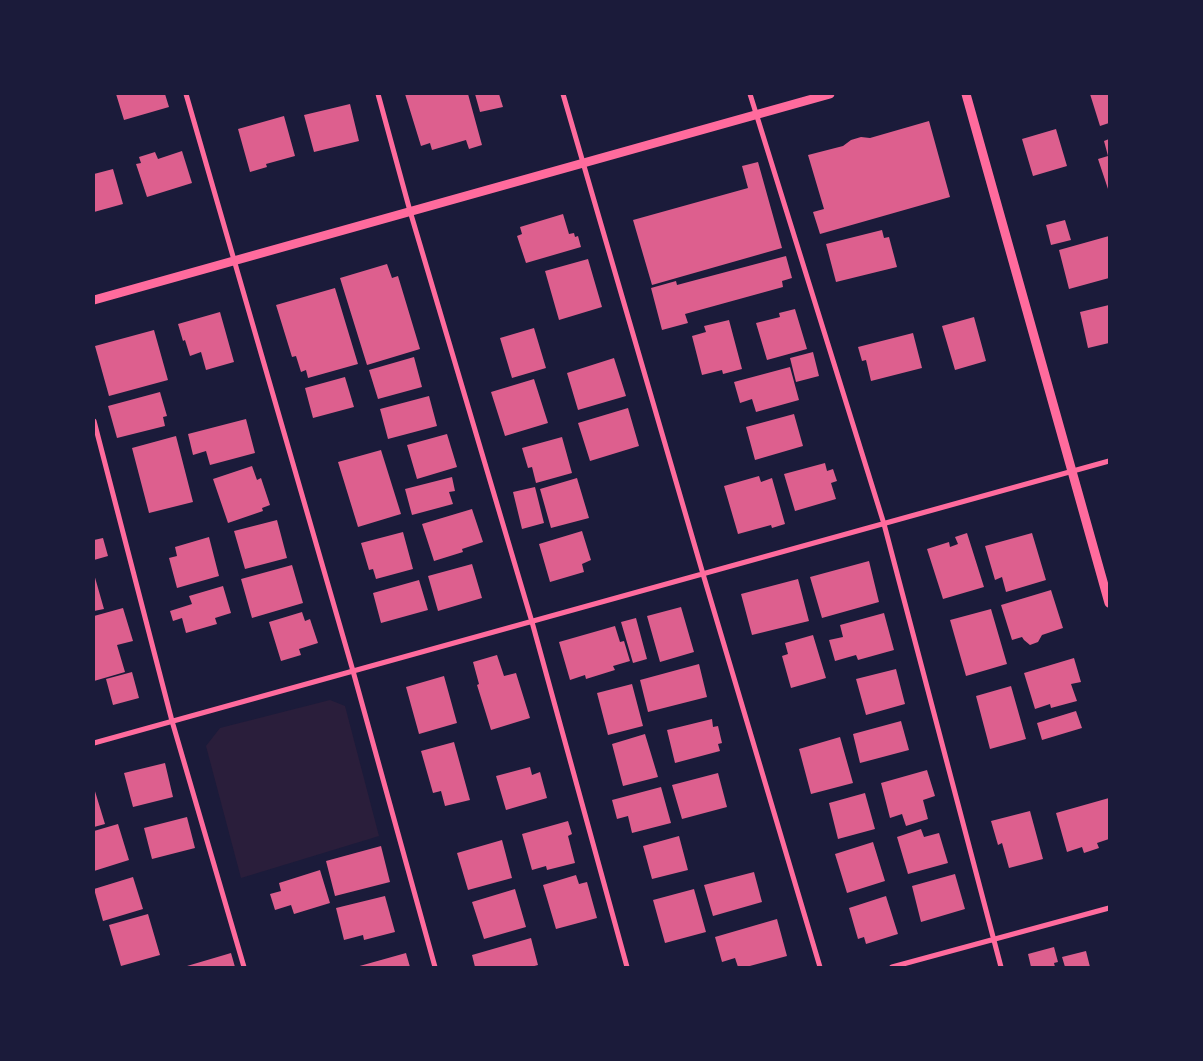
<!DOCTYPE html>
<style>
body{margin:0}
#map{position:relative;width:1203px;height:1061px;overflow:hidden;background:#1b1b3a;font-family:"PT Sans Narrow",sans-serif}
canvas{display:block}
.frame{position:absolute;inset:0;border:95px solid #1b1b3a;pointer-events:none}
</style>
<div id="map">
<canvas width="1203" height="1061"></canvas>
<div class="frame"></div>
</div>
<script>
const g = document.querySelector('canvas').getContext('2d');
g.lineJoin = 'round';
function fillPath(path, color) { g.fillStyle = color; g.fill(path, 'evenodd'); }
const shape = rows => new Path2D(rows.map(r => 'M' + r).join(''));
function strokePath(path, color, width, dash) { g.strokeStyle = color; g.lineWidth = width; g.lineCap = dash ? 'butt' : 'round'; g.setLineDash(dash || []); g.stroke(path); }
const green = shape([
 [330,700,345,706,379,836,241,878,206,746,220,728]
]);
const building = shape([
 [116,94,165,94,169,107,124,120],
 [405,94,468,94,482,145,469,149,466,140,432,150,430,143,421,146],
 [475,94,499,94,503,107,480,112],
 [1090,94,1109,94,1109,123,1100,126],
 [350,104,359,141,314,152,304,115],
 [284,116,295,156,266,164,267,167,250,172,238,129],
 [929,121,950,197,820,234,813,212,824,209,808,155,843,146,851,140,861,137,870,138],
 [1056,129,1067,166,1033,176,1022,139],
 [1109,139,1109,192,1098,159,1108,156,1104,141],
 [182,151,192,183,147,197,136,164,141,163,139,157,155,152,158,159],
 [758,162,782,248,652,285,633,220,748,188,742,166],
 [113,169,123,204,94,212,94,174],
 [563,214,569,234,574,233,575,237,578,236,581,247,526,263,517,236,522,234,520,227],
 [1065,220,1071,240,1051,245,1046,225],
 [882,230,884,238,889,237,897,267,836,282,826,244],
 [1109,236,1109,278,1069,289,1059,250],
 [786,256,792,278,782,281,783,287,685,314,688,323,662,330,651,288,676,281,677,285],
 [588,259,602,307,559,320,545,271],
 [387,264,392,278,398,276,420,349,367,365,340,278],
 [335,288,358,364,308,378,306,370,301,372,296,356,292,357,276,305],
 [1109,305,1109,343,1088,348,1080,312],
 [795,309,807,349,767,360,756,323,780,317,779,313],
 [220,312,234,362,206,370,201,352,190,356,185,340,183,341,178,324],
 [974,317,986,361,955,370,942,326],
 [729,320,742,369,723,374,722,370,702,375,692,336,706,332,704,326],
 [534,328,546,368,512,378,500,338],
 [154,330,168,380,109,396,95,346],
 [913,333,922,368,871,381,866,360,862,361,858,347],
 [813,352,819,376,796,382,790,358],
 [414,357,422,387,378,399,369,370],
 [614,358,626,396,578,410,567,373],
 [790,367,799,400,756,412,752,399,740,403,734,382],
 [345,377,354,407,313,418,305,388],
 [534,379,548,423,505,436,491,392],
 [160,392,167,416,163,417,165,426,117,438,108,406],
 [429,396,437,426,388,439,380,409],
 [628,408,639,446,590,461,578,423],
 [794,414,803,446,755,460,746,427],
 [246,419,255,453,210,465,206,451,193,455,188,434],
 [447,434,457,467,417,479,407,445],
 [176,436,193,502,149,513,132,448],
 [562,437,572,473,536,483,532,467,528,468,522,448],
 [381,450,401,514,358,527,338,462],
 [825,463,827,471,833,469,837,481,831,483,836,499,795,511,784,474],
 [252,466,257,480,261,478,270,505,262,508,263,511,228,523,213,479],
 [759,476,761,482,772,478,785,524,772,528,771,525,738,534,724,486],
 [452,477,455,491,449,492,453,504,412,515,405,489],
 [577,478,589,518,551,528,540,489],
 [535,487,544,523,522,529,513,492],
 [472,509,483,542,462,549,463,552,434,561,422,524],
 [277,520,287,558,245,569,234,531],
 [582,531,591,560,582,564,584,572,550,582,539,544],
 [403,532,413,569,376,579,373,569,369,570,361,543],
 [967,533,984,587,943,599,927,549,949,542,950,547,958,544,955,537],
 [1032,533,1046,580,1006,592,1002,577,995,580,985,546],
 [209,537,219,576,177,588,169,558,177,556,175,547],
 [103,538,108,556,94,560,94,540],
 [869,561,879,602,822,618,810,577],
 [472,564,482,598,438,611,428,576],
 [292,565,303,603,252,618,241,579],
 [94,574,104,609,94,611],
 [798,579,809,621,752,635,741,594],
 [419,580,428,610,381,623,373,593],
 [223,586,231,613,215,618,217,624,186,633,182,618,173,621,170,611,192,604,189,596],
 [1051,590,1063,628,1042,635,1038,642,1030,645,1024,640,1022,637,1012,640,1001,605],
 [681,607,694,652,660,662,647,616],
 [123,608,133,641,117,645,125,672,94,681,94,622,95,622,94,616],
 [991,609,1007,664,966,676,950,620],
 [302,612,305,621,310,619,318,643,299,649,301,655,281,661,269,622],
 [884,613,894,650,858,660,856,655,835,661,829,640,843,637,840,625],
 [636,618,647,659,633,663,621,622],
 [615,626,620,642,624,641,630,661,613,666,615,670,586,679,585,675,570,680,559,642],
 [813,635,826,678,791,688,782,656,788,654,785,643],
 [497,655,504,676,516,673,530,718,491,730,477,685,479,684,473,662],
 [1074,658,1081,682,1071,684,1077,701,1051,708,1050,704,1035,709,1024,673],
 [699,664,707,697,648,712,640,680],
 [896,669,905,704,866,715,856,679],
 [132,672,139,698,113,705,106,679],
 [444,676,457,723,419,734,406,687],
 [632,684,643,726,608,735,597,693],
 [1011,686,1026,739,990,749,976,696],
 [1076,711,1082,728,1042,740,1037,723],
 [712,719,713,727,718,726,722,743,718,744,720,751,675,763,667,730],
 [901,721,909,750,860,763,853,734],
 [645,734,658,777,623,786,612,744],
 [840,737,853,783,811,794,799,749],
 [454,742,470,800,445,806,441,791,433,793,421,751],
 [165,763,173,797,133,807,124,773],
 [530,767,532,775,540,772,547,798,506,810,496,776],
 [927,770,935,796,923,800,928,819,906,826,902,814,890,818,881,783],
 [718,773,727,807,682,819,672,785],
 [661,787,671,823,632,833,628,816,617,819,612,800],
 [94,788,105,824,94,827],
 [865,793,875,829,838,839,829,803],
 [1109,798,1109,839,1097,843,1099,848,1084,853,1082,847,1067,852,1056,813],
 [1030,811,1043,859,1009,868,1002,843,998,845,991,821],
 [187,817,195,848,152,859,144,828],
 [568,821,572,834,568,836,575,863,547,870,546,866,532,870,522,834],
 [118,824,129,860,94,871,94,831],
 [921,829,924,837,939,833,948,863,908,874,897,837],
 [679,836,688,870,652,879,643,846],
 [502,840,512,878,468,890,457,853],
 [873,842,885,881,847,893,835,854],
 [381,846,390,882,335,896,326,861],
 [320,870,330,903,294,914,291,905,275,910,270,894,281,891,279,883],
 [754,872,762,902,713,916,704,885],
 [955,874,965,909,921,922,912,886],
 [576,875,579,884,587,882,597,918,556,929,543,885],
 [133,877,143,909,103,921,94,889],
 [515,889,526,927,484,939,472,902],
 [694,889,706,932,665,943,653,900],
 [385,896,395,932,364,940,363,935,344,940,336,908],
 [886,896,898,934,866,944,864,937,858,939,849,908],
 [148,914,160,955,121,966,109,925],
 [777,919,787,956,746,967,738,967,735,958,722,962,715,937],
 [531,938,538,965,531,967,475,967,472,955],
 [1054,947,1058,962,1054,963,1055,967,1031,967,1028,954],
 [1086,951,1090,967,1065,967,1062,957],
 [231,953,235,967,187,967,187,966],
 [406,953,410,967,356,967]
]);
const minor = shape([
 [186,94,353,671,435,967],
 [378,94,410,211,532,622,627,967],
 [563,94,703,574,820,967],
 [750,94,884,524,1001,967],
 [94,421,172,721,244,967],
 [94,743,1109,461],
 [892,967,1109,908]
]);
const tertiary = shape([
 [966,94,1109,603],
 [94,300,830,94]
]);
fillPath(green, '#2a1e3b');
fillPath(building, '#dd5f8e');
strokePath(minor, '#ff6b9d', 5);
strokePath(tertiary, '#ff6b9d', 9);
</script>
